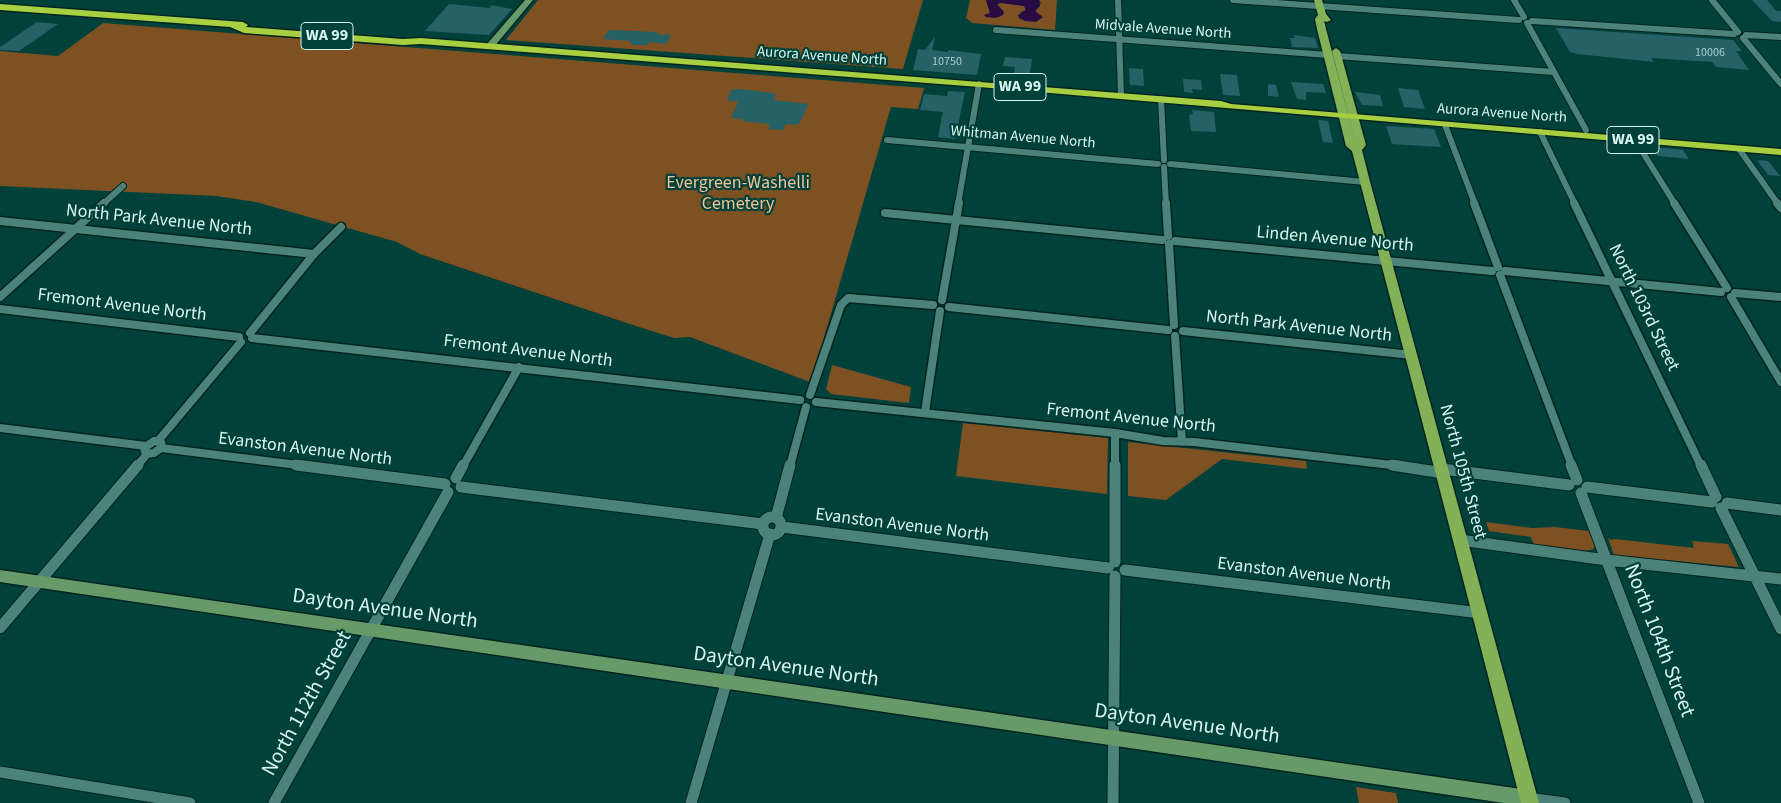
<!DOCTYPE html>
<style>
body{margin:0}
canvas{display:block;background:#00413a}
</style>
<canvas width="1781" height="803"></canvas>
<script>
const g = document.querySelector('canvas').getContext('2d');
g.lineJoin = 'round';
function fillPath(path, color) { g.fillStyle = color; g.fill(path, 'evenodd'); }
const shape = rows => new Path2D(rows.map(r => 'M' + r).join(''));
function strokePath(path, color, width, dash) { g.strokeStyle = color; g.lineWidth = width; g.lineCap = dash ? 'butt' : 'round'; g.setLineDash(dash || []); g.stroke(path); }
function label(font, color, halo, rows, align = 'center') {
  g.font = font + ' "Source Sans 3",sans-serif'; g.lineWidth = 4.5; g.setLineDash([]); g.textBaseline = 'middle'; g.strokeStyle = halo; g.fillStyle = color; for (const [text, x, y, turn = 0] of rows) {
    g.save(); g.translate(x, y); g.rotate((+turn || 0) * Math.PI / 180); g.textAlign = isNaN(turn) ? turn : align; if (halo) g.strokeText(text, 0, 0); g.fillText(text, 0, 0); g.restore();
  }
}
const green = shape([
 [538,0,923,0,903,69,506,40],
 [970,0,986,0,990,13,986,17,998,6,997,4,1002,3,1024,6,1026,10,1020,12,1043,18,1035,11,1041,3,1039,0,1057,0,1055,30,972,23,966,18],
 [103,23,924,88,918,109,891,107,821,348,810,382,690,337,674,338,636,326,420,254,397,242,256,202,216,196,0,186,0,51,58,56],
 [832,365,911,387,909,403,831,394,826,389],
 [963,423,1108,438,1107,494,956,476],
 [1128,442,1306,461,1307,469,1222,459,1166,500,1128,496],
 [1486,522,1532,528,1555,527,1589,531,1595,546,1593,549,1586,551,1534,545,1531,537,1489,531],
 [1608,538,1611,540,1615,539,1694,548,1692,541,1728,544,1739,567,1614,555],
 [1356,787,1396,793,1398,803,1359,803]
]);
const water = shape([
 [986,0,1039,0,1040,6,1035,11,1043,17,1036,22,1025,21,1019,18,1018,15,1026,10,1024,6,1002,3,997,4,1004,12,1003,15,996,18,986,17,984,15,990,13]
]);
const building = shape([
 [1752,0,1767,0,1776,11,1781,11,1781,22,1772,21],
 [449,4,490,8,491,5,512,9,489,35,425,31],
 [37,22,58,24,19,51,0,50,0,47],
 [1556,28,1733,40,1742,51,1736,51,1749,70,1716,67,1712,62,1651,58,1654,62,1577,54,1570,52],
 [609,30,658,32,656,34,671,35,666,44,649,42,648,45,633,45,630,43,631,41,603,39],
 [1294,35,1315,38,1318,48,1292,47,1290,38,1295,38],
 [935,37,932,50,948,52,948,50,981,54,977,75,913,70,918,49,925,50],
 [1005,57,1032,59,1029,78,1016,77,1017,73,1014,73,1015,67,1003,66],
 [1129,68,1143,69,1144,86,1130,85],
 [1220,74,1237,75,1240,96,1223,95],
 [1183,79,1201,80,1202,90,1192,89,1193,93,1184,92],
 [1291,82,1323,84,1326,93,1306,92,1306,100,1297,99],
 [1268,84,1276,85,1279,97,1268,96],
 [1398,88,1418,90,1425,109,1404,107],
 [741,89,773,93,776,95,774,100,808,104,800,123,796,125,786,124,783,130,768,129,770,124,742,121,743,119,731,118,738,102,727,100,731,90],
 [948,91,965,92,955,139,938,137,943,112,920,110,924,94,947,96],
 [1355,92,1380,95,1383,106,1362,105],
 [1192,110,1214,112,1216,132,1191,131,1189,115,1193,114],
 [1318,120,1328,121,1333,143,1323,142],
 [1386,126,1434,129,1441,147,1392,144],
 [1653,147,1683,150,1689,159,1658,156],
 [1757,160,1768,161,1780,176,1768,175]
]);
const streetFar2 = shape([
 [1118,0,1121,95],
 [1233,0,1519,20],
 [1514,0,1524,17],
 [1712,0,1738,32],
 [1532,21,1734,34],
 [1527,23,1586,130],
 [996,30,1328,55],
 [1746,35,1781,37],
 [1743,38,1781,84],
 [1337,56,1554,72],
 [1161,99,1164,160],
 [1445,125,1475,204],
 [1540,132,1575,204],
 [887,140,1158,164],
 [1635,140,1675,204],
 [1739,149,1778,204],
 [1170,164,1365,182],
 [1164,167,1166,204],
 [103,204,123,186],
 [958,204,979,84]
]);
const streetFar1 = shape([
 [1166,203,1168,236],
 [1474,203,1498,267],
 [1574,203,1701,466],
 [1674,203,1727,288],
 [1777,203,1781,208],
 [885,213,1162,240],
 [0,221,314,254],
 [1175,241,1492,271],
 [1169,244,1174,325],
 [1505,271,1721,292],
 [1500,275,1572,466],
 [1735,293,1781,297],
 [0,297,104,203],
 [1731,297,1781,382],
 [942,300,959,203],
 [949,307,1168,330],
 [0,309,239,337],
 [1183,331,1412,355],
 [250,333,314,254,341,227],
 [1175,336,1182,442],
 [252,338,800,400],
 [810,395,841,305,848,298,933,305],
 [816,402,1115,433,1163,441,1194,442,1400,466],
 [925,412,940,311],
 [0,428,146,446],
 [1115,433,1115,466],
 [154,441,161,442,162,447,154,453,146,454,144,448,154,441],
 [158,441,241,342],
 [161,448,306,466],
 [137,466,147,454],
 [463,466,519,367],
 [790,466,806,407]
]);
const street = shape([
 [296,465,445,484],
 [1115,465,1115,562],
 [1392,465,1443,473],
 [1571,465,1577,480],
 [1701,465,1716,497],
 [1442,469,1569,485],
 [456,478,463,465],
 [461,487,763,524],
 [1587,487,1712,502],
 [1581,493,1699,803],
 [1727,503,1781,510],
 [1721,508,1781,629],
 '763 526a9 9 0 1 1 18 0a9 9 0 1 1-18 0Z',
 [776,518,790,465],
 [782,527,1108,568],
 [1460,540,1607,560,1781,579],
 [1125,570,1480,613],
 [0,628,138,465],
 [0,772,190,803],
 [1528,798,1565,803],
 [274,803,448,492],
 [691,803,770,534],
 [1113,803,1115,576]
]);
const secondary = shape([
 [525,0,533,0,493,48,487,48,487,44,525,0],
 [0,570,1528,790,1534,792,1536,798,1534,803,1504,803,0,582,0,570]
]);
const primary = shape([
 [1314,0,1322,0,1326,14,1331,20,1327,22,1324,21,1356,145,1332,51,1336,48,1340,51,1366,145,1362,150,1369,178,1539,803,1521,803,1352,151,1346,146,1317,29,1315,19,1318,15,1314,0]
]);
const highway = shape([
 [0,4,243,22,248,25,246,27,403,39,421,38,1221,101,1231,104,1781,149,1781,155,979,87,421,44,403,45,244,33,230,27,0,10,0,4]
]);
const farNumbernames = [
 ["10006",1710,53],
 ["10750",947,62]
];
const farStreetnames = [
 ["Midvale Avenue North",1163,30,4],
 ["Aurora Avenue North",822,57,4],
 ["Aurora Avenue North",1502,114,4],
 ["Whitman Avenue North",1023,138,5]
];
const shields = [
 [327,36,52],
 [1020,87,52],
 [1633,140,52]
];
const shieldNames = [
 ["WA 99",327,36],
 ["WA 99",1020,87],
 ["WA 99",1633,140]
];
const parkNames = [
 ["Evergreen-Washelli",738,184],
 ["Cemetery",738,205]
];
const streetNames = [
 ["North Park Avenue North",159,221,6],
 ["Linden Avenue North",1335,240,5],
 ["Fremont Avenue North",122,306,7],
 ["North 103rd Street",1643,308,64],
 ["North Park Avenue North",1299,327,6],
 ["Fremont Avenue North",528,352,7],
 ["Fremont Avenue North",1131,419,6],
 ["Evanston Avenue North",305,450,7],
 ["North 105th Street",1462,472,75],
 ["Evanston Avenue North",902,526,7],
 ["Evanston Avenue North",1304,575,7]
];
const nearStreetnames = [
 ["Dayton Avenue North",385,610,8],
 ["North 104th Street",1658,641,69],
 ["Dayton Avenue North",786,668,8],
 ["North 112th Street",308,704,-61],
 ["Dayton Avenue North",1187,725,8]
];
fillPath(green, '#7e5123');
fillPath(water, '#280b43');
fillPath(building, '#266167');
strokePath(streetFar2, '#052420', 8);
strokePath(streetFar1, '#052420', 11);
strokePath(street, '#052420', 13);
strokePath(secondary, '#052420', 3);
strokePath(primary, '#052420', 3);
strokePath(highway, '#052420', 3);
strokePath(streetFar2, '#4b837b', 6);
strokePath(streetFar1, '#4b837b', 8);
strokePath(street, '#4b837b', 11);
fillPath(secondary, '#679a69');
fillPath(primary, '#83b158');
fillPath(highway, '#a8cf40');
label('12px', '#accfcd', null, farNumbernames);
label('15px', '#d8f4ef', '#00413a', farStreetnames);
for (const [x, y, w] of shields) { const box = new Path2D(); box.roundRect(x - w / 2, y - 13.5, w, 27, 4); g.fillStyle = '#00413a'; g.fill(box); strokePath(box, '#d8f4ef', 1); }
label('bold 16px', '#d8f4ef', null, shieldNames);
label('18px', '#f2c398', '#00413a', parkNames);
label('18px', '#d8f4ef', '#00413a', streetNames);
label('21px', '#d8f4ef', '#00413a', nearStreetnames);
</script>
